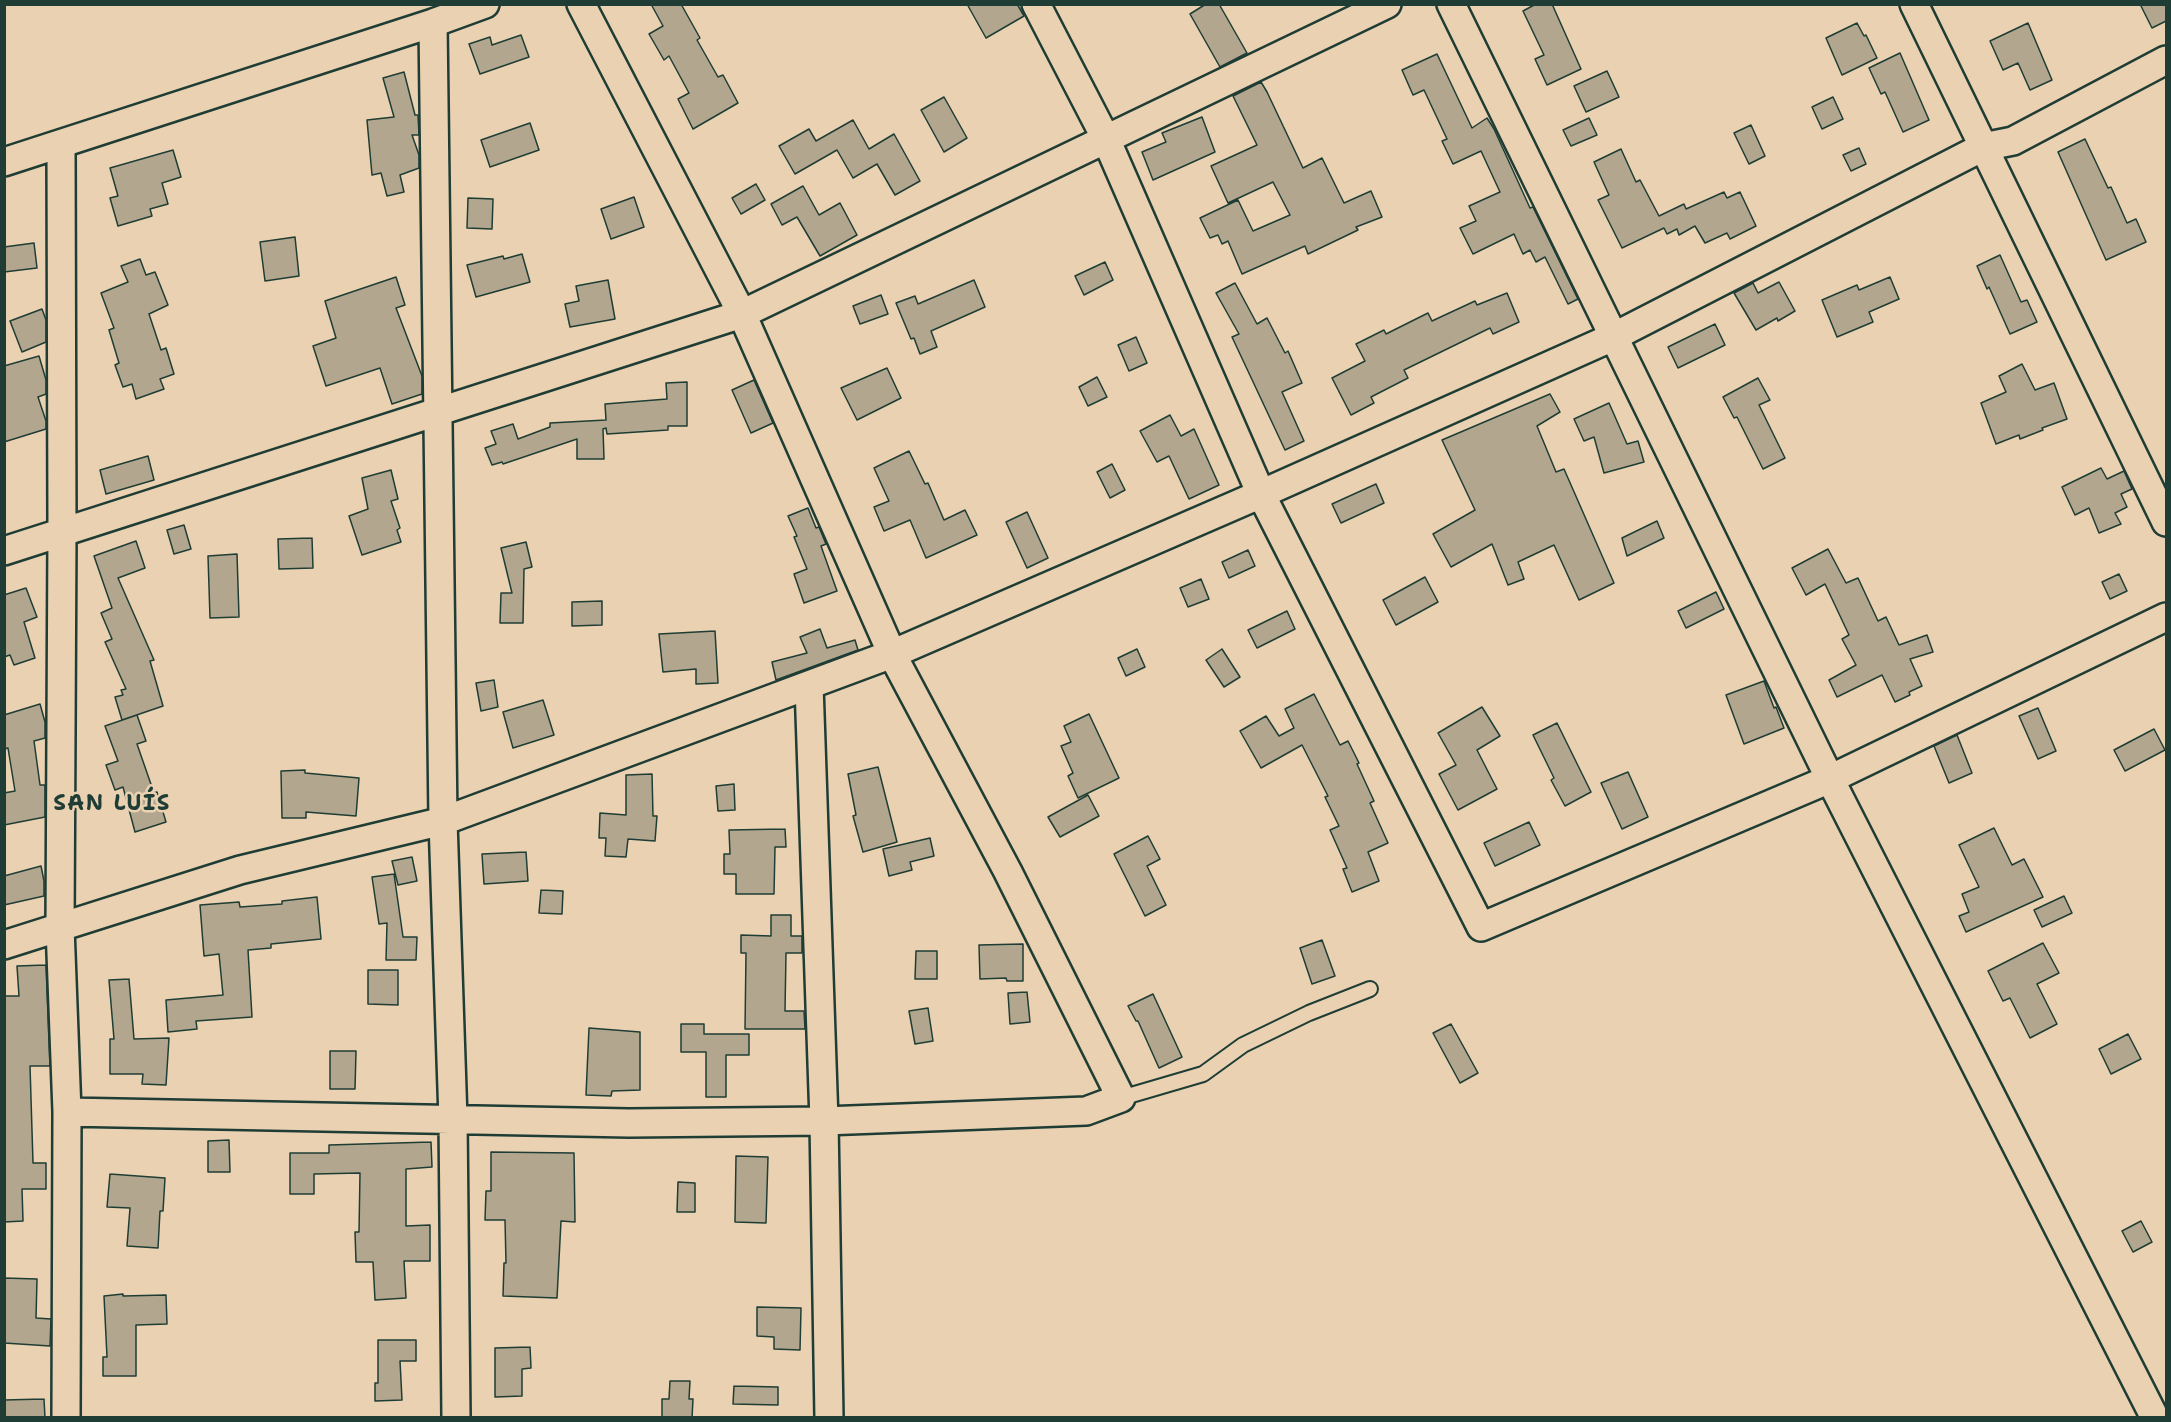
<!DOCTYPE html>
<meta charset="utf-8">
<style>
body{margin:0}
#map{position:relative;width:2171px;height:1422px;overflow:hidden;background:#e9d1b1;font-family:"Shantell Sans",sans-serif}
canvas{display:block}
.frame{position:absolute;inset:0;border:6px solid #1f3d34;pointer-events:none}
</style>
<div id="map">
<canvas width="2171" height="1422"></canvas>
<div class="frame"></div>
</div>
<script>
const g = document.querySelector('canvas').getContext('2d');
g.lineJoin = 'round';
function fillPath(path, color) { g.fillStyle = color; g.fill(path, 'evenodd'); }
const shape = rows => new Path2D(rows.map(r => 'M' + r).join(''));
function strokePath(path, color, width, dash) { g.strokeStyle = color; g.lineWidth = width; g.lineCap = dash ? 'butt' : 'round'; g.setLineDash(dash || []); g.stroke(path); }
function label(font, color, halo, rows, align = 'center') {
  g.font = font + ' "Shantell Sans",sans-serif'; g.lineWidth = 5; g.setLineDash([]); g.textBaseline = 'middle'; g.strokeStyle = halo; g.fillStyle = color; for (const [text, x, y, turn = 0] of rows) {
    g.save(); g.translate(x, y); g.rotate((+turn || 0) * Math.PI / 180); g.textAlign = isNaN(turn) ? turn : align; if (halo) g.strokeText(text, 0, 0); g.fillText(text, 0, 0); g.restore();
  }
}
const building = shape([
 [651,4,681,4,700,38,697,40,718,77,723,75,738,103,693,129,678,99,689,93,669,56,664,60,649,34,663,26,651,4],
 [967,4,1017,4,1024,16,986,38,967,4],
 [1206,4,1219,4,1247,53,1220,67,1190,14,1206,4],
 [1536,4,1552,4,1581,69,1547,85,1535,59,1544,55,1523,11,1536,4],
 [2140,4,2166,4,2166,21,2152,28,2140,4],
 [1857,23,1864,36,1866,35,1877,58,1842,75,1826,38,1857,23],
 [2028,23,2052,80,2030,90,2018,63,2003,70,1990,41,2028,23],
 [521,35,529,57,480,74,469,44,490,37,492,45,521,35],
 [1900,53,1929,120,1903,132,1885,92,1881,94,1869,68,1900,53],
 [1437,54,1472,128,1487,118,1494,129,1530,208,1533,207,1578,299,1568,304,1545,257,1536,262,1530,250,1523,254,1514,234,1473,254,1460,228,1476,221,1469,206,1500,192,1481,151,1453,164,1442,141,1447,139,1424,90,1413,95,1402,70,1437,54],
 [1607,71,1619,97,1586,112,1574,86,1607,71],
 [404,72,415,115,418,115,419,135,412,135,419,155,419,168,400,175,404,192,387,196,381,173,372,175,367,120,394,117,383,78,404,72],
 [1261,82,1267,92,1303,168,1322,158,1344,203,1371,191,1382,217,1356,227,1358,230,1308,254,1305,246,1242,274,1228,241,1222,244,1218,235,1210,238,1200,218,1238,200,1253,231,1290,215,1273,182,1228,203,1211,166,1257,145,1233,96,1261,82],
 [944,97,967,138,944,152,921,110,944,97],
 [1833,97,1843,119,1822,129,1812,107,1833,97],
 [1202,117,1215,152,1153,180,1142,152,1166,142,1162,133,1202,117],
 [1589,118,1597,135,1571,146,1563,130,1589,118],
 [853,120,869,149,894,134,920,181,895,195,877,164,853,178,837,150,795,174,779,146,809,129,816,141,853,120],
 [530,123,539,150,490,167,481,140,530,123],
 [1751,125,1765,156,1749,164,1734,133,1751,125],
 [2085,139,2108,188,2111,187,2127,223,2136,219,2146,242,2106,260,2058,152,2085,139],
 [1859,148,1866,164,1851,171,1843,155,1859,148],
 [1621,149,1636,182,1640,180,1659,216,1684,204,1686,209,1724,192,1727,198,1740,192,1756,226,1730,239,1727,233,1705,243,1695,226,1679,235,1677,229,1667,234,1664,228,1622,248,1598,200,1609,195,1594,162,1621,149],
 [173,150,181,177,162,183,168,204,150,209,152,216,118,226,110,198,118,196,110,168,173,150],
 [756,184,765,200,741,214,732,198,756,184],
 [803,186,819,215,840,203,857,235,820,256,797,217,782,225,771,204,803,186],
 [634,197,644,227,611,239,601,209,634,197],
 [468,198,493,199,492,229,467,228,468,198],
 [295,237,299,276,265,281,260,242,295,237],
 [34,243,37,268,4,272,4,247,34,243],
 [522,254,530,282,476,297,467,265,503,256,504,259,522,254],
 [2000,255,2021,302,2027,300,2037,322,2010,334,1989,287,1987,289,1977,266,2000,255],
 [140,259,146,275,155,272,168,305,149,314,161,350,166,348,174,374,160,379,164,389,136,399,132,384,123,387,115,365,119,363,109,330,114,328,101,293,128,282,121,266,140,259],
 [1105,262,1113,280,1084,295,1075,276,1105,262],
 [396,277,405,305,396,308,422,376,422,394,392,404,380,368,326,386,313,346,336,338,325,301,396,277],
 [1890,277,1899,299,1869,312,1873,322,1837,337,1822,300,1857,285,1859,290,1890,277],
 [608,280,615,319,570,327,565,304,579,301,576,286,608,280],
 [974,280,985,307,931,331,937,347,920,354,914,338,911,339,896,303,915,296,918,304,974,280],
 [1779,282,1795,311,1778,321,1777,318,1756,330,1734,293,1753,283,1758,293,1779,282],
 [1235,283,1257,324,1267,318,1285,353,1288,351,1302,383,1282,392,1304,441,1285,450,1232,337,1239,334,1216,293,1235,283],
 [1507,293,1519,322,1493,334,1490,328,1404,370,1408,378,1371,397,1374,403,1351,415,1332,378,1365,361,1356,344,1384,330,1386,334,1428,313,1432,321,1475,301,1477,305,1507,293],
 [881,295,888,314,860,324,853,306,881,295],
 [42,309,46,320,46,342,22,352,10,321,42,309],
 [1715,324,1725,345,1678,368,1668,347,1715,324],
 [1136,337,1147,363,1129,371,1118,345,1136,337],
 [39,356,46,380,46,394,38,397,46,421,46,429,4,442,4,366,39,356],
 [2022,364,2035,390,2054,383,2067,419,2042,428,2043,430,2020,439,2019,435,1996,444,1981,403,2006,392,1999,376,2022,364],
 [887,368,901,398,857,420,841,388,887,368],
 [1097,377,1107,397,1088,406,1079,387,1097,377],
 [1758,378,1770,400,1759,405,1785,458,1763,469,1737,417,1734,418,1723,397,1758,378],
 [754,380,773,423,751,433,732,390,754,380],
 [687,382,687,426,668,426,668,430,607,434,606,428,603,429,604,459,577,459,577,439,503,464,502,462,492,465,485,448,496,444,491,431,513,424,518,439,550,427,550,423,606,420,605,404,667,399,666,383,687,382],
 [1550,394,1560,412,1537,426,1556,472,1564,469,1614,583,1579,600,1554,545,1518,562,1524,579,1508,585,1492,544,1451,567,1433,534,1475,510,1442,440,1550,394],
 [1609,403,1627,444,1638,441,1644,462,1604,473,1594,437,1584,441,1574,419,1609,403],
 [1170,415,1181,436,1194,429,1219,485,1189,499,1169,456,1157,462,1140,431,1170,415],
 [909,451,925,484,928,483,944,520,965,510,977,535,926,558,910,520,884,531,874,507,889,501,874,468,909,451],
 [148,456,154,480,106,494,100,470,148,456],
 [1112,464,1125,490,1110,498,1097,472,1112,464],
 [2101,468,2107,479,2124,471,2132,489,2121,494,2127,507,2115,513,2121,524,2099,533,2089,508,2075,515,2062,487,2101,468],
 [391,470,398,499,391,501,400,528,397,530,401,542,362,555,349,516,368,509,362,478,391,470],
 [1376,484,1384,503,1341,523,1332,504,1376,484],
 [808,508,816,528,819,527,826,544,821,546,837,591,804,603,794,574,807,569,794,537,797,536,788,516,808,508],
 [1027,512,1048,558,1027,568,1006,522,1027,512],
 [1657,521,1664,538,1627,556,1622,538,1657,521],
 [184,525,191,549,174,554,167,530,184,525],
 [312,538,313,568,279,569,278,539,312,538],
 [136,541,145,568,118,578,154,660,150,661,163,706,122,720,115,697,123,695,121,690,126,689,105,642,112,639,101,613,112,608,94,556,136,541],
 [526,542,532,567,524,569,523,623,500,623,501,593,512,593,501,548,526,542],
 [1828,549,1846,583,1858,578,1878,621,1886,617,1899,645,1927,635,1933,652,1910,659,1922,686,1909,692,1910,695,1895,702,1882,675,1837,697,1829,680,1856,665,1842,639,1849,635,1825,584,1806,595,1792,568,1828,549],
 [1248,550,1255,566,1229,578,1222,562,1248,550],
 [237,554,239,617,210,618,208,556,237,554],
 [2119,574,2127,591,2110,599,2102,582,2119,574],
 [1425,577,1438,602,1396,625,1383,600,1425,577],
 [1201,579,1209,599,1188,607,1180,588,1201,579],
 [26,588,37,617,24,622,35,658,14,665,10,655,4,657,4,595,26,588],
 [1716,592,1724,609,1686,628,1678,611,1716,592],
 [602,601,602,625,572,626,572,602,602,601],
 [1287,611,1295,629,1257,648,1248,630,1287,611],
 [820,629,827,648,855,640,858,650,776,680,772,662,807,653,800,637,820,629],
 [715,631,718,683,696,684,696,669,663,672,659,634,715,631],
 [1137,649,1145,667,1126,676,1118,658,1137,649],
 [1222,649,1240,677,1224,687,1206,660,1222,649],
 [494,680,498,707,481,711,476,683,494,680],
 [1764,681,1774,708,1776,707,1784,728,1744,744,1726,695,1764,681],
 [1314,694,1340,745,1348,741,1359,763,1357,764,1374,801,1370,803,1388,843,1368,852,1379,881,1352,892,1343,869,1347,868,1330,830,1339,826,1325,797,1328,796,1302,745,1261,768,1240,731,1266,716,1279,736,1294,728,1285,709,1314,694],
 [543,700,554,735,513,748,503,712,543,700],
 [40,704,45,722,45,738,34,741,40,785,45,785,45,817,4,825,4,793,15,791,8,748,4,749,4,715,40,704],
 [1482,707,1500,736,1477,750,1497,789,1458,810,1439,774,1456,765,1438,733,1482,707],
 [2038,708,2056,751,2038,759,2019,716,2038,708],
 [1089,714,1119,778,1078,798,1068,776,1073,773,1061,746,1071,742,1064,726,1089,714],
 [137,715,146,741,137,744,154,793,157,792,166,822,135,832,123,787,115,790,106,765,118,761,105,726,137,715],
 [1557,723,1591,792,1565,806,1551,780,1554,778,1533,735,1557,723],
 [2154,729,2165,750,2125,771,2114,750,2154,729],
 [1957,735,1972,773,1949,783,1934,746,1957,735],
 [878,767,897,842,863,852,853,816,856,815,848,774,878,767],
 [305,770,305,773,359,778,356,816,306,812,306,818,282,818,281,771,305,770],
 [1628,772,1648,817,1622,829,1601,783,1628,772],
 [652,774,653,816,657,816,655,841,628,839,626,857,605,856,606,838,599,838,600,813,626,815,626,775,652,774],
 [734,784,735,810,718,811,716,786,734,784],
 [1088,795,1099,816,1060,837,1048,817,1088,795],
 [1529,822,1540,845,1495,866,1484,843,1529,822],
 [1994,828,2012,865,2024,859,2043,897,1966,932,1959,916,1969,912,1962,894,1979,887,1959,845,1994,828],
 [785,829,786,847,775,847,774,894,736,894,736,874,724,874,724,854,730,854,729,830,785,829],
 [1148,836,1160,859,1147,866,1166,905,1145,916,1114,854,1148,836],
 [930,838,934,856,910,862,912,870,889,876,883,849,930,838],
 [526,852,528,881,484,884,482,854,526,852],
 [412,857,417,881,398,885,392,861,412,857],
 [41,866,44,881,44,896,4,905,4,876,41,866],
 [394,874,403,937,417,937,416,960,386,960,387,923,379,924,372,877,394,874],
 [541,890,563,891,562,914,539,913,541,890],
 [2064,896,2072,913,2042,927,2034,910,2064,896],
 [317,897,321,939,271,944,271,948,248,950,252,1017,196,1021,197,1029,168,1032,166,1000,223,995,219,954,204,956,200,905,239,902,240,907,282,904,282,901,317,897],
 [771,915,791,915,791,936,802,936,802,953,786,953,785,1011,804,1011,805,1029,745,1029,746,953,741,953,741,935,771,936,771,915],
 [1322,940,1335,976,1312,984,1300,948,1322,940],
 [2043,943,2059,973,2037,984,2057,1024,2030,1038,2010,998,2003,1001,1988,971,2043,943],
 [1023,944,1023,981,1007,981,1006,978,980,979,979,945,1023,944],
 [916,951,937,951,937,979,915,979,916,951],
 [46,965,50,1066,30,1066,33,1163,46,1163,46,1189,22,1189,23,1221,4,1222,4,996,19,996,17,966,46,965],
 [368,970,398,970,398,1005,368,1004,368,970],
 [129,979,134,1039,169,1038,166,1085,142,1084,143,1074,110,1074,110,1039,114,1039,109,980,129,979],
 [1027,992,1030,1022,1010,1024,1008,993,1027,992],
 [1153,994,1182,1057,1159,1068,1138,1021,1136,1021,1128,1006,1153,994],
 [928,1008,933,1041,915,1044,909,1011,928,1008],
 [681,1024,704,1024,704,1034,749,1034,749,1055,726,1055,726,1097,706,1097,706,1052,681,1052,681,1024],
 [1451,1024,1478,1073,1460,1083,1433,1033,1451,1024],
 [589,1028,640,1032,640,1090,612,1091,611,1096,586,1095,589,1028],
 [2128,1034,2141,1059,2111,1074,2099,1049,2128,1034],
 [330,1051,356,1051,355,1089,330,1089,330,1051],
 [229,1140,230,1172,208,1172,208,1141,229,1140],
 [431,1142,432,1167,406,1169,406,1226,430,1225,430,1261,404,1261,406,1298,375,1300,373,1262,356,1262,355,1232,359,1232,360,1173,314,1174,314,1194,290,1194,290,1153,329,1153,329,1145,431,1142],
 [491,1152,574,1153,575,1222,561,1221,557,1298,503,1296,504,1263,506,1263,505,1220,485,1220,486,1191,491,1191,491,1152],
 [736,1156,768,1157,766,1223,735,1222,736,1156],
 [110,1174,165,1178,163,1211,160,1211,158,1248,127,1246,130,1208,107,1207,110,1174],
 [678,1182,695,1183,695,1212,677,1212,678,1182],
 [2141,1221,2152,1242,2133,1252,2122,1231,2141,1221],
 [4,1278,37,1279,36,1318,51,1319,50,1346,4,1343,4,1278],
 [123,1294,123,1296,166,1295,167,1324,136,1325,136,1376,103,1376,103,1357,107,1357,104,1296,123,1294],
 [757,1307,801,1308,800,1350,774,1349,774,1337,757,1336,757,1307],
 [378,1340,416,1340,416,1361,400,1361,402,1400,375,1401,375,1383,378,1383,378,1340],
 [530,1347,531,1368,522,1369,522,1396,495,1397,495,1348,530,1347],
 [670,1381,690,1381,689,1399,693,1399,692,1418,662,1418,662,1399,669,1399,670,1381],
 [734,1386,778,1387,778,1405,733,1404,734,1386],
 [44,1399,45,1418,4,1418,4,1400,44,1399]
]);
const lane = shape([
 [1121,1098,1203,1074,1243,1045,1309,1013,1370,989]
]);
const street = shape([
 [1036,4,1106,139,1261,494,1481,927,1830,779,2166,617],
 [1451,4,1830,779,2155,1418],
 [1914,4,2166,522],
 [433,23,443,821,453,1119,456,1418],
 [61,145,62,532,60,927,67,1112,66,1418],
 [4,162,433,23,485,4],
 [4,551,742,314,1387,4],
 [809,685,824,1121,829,1418],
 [4,945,240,870,443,821,892,654,1261,494,1613,337,1983,147,2013,141,2166,60],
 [67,1112,629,1123,824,1121,1086,1111,1121,1098,1008,872,892,654,742,314,581,4]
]);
const districtNames = [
 ["SAN LUÍS",112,804]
];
fillPath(building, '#b2a78e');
strokePath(building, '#1f3d34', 1.5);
strokePath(lane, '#1f3d34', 18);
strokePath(street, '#1f3d34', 32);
strokePath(lane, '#e9d1b1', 14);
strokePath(street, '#e9d1b1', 27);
g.letterSpacing = '1.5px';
label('bold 22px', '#1f3d34', '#e9d1b1', districtNames);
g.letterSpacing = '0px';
</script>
